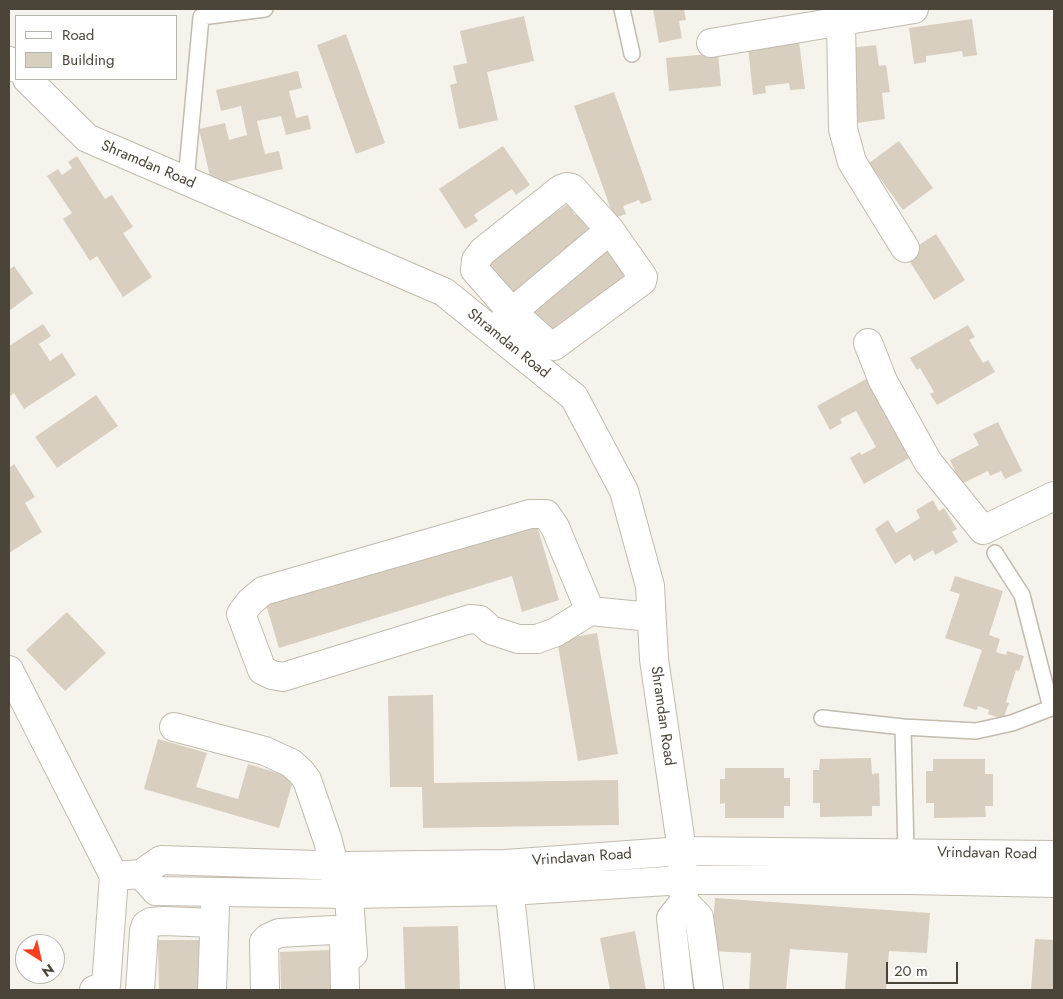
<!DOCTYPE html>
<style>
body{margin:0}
#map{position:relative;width:1063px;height:999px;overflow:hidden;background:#f6f3ec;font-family:Jost,sans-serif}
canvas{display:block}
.frame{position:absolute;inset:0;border:10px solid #4b4439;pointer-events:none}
.legend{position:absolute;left:15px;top:15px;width:162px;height:65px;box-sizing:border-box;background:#fff;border:1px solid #b7b4b0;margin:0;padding:6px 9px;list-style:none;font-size:15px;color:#4b4439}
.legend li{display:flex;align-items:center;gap:10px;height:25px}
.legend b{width:25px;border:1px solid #b7b4b0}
.north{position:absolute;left:15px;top:934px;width:50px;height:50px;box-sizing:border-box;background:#fff;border:1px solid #b7b4b0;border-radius:50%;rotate:145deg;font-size:14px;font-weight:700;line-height:20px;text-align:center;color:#4b4439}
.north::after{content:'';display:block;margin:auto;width:18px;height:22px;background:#fc3f1d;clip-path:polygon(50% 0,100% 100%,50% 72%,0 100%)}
.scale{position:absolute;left:886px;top:962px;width:72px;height:22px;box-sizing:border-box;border:2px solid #4b4439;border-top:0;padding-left:6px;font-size:15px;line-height:18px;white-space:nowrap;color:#4b4439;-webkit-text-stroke:4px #fff;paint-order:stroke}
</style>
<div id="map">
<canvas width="1063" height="999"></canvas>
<div class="frame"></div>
<ul class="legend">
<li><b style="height:6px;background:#fff"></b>Road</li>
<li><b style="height:14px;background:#d8cfc1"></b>Building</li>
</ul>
<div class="north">N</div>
<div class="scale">20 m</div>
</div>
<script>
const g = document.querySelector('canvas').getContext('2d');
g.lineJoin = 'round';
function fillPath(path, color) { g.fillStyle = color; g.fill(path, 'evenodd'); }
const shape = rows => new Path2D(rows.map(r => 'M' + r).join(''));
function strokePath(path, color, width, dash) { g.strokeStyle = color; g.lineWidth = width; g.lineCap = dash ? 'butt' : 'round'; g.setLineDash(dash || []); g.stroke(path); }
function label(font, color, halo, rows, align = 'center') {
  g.font = font + ' Jost,sans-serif'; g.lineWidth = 4.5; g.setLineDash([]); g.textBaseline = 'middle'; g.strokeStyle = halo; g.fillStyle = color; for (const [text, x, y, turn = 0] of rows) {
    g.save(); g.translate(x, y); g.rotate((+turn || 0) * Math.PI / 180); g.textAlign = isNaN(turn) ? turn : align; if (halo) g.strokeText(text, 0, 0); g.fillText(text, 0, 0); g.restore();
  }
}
const building = shape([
 [653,9,684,9,686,20,679,21,682,38,659,43],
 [524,16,534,61,487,72,498,120,459,129,450,85,457,83,453,66,467,63,460,31],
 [972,19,977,55,963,57,962,51,926,56,926,62,914,64,909,28],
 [346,34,385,143,356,154,317,45],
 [799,41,805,89,790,90,789,83,765,86,766,93,753,95,748,47],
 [876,45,879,66,886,65,890,92,882,93,885,119,857,123,848,48],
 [718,53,721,86,669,91,666,58],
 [298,71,302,88,289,91,296,118,308,115,311,129,286,135,281,116,257,121,265,154,279,151,283,169,212,185,199,129,225,123,229,140,247,135,241,106,221,111,216,90],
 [614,92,652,200,641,204,639,200,623,206,626,214,614,218,574,106],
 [899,141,933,188,903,210,869,163],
 [503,146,530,185,516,195,512,189,474,215,478,221,465,229,439,189],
 [77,156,105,199,112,195,133,227,123,233,152,277,123,297,97,256,90,261,63,219,72,213,47,176,58,169,62,175,72,168,68,162],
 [568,204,575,215,579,212,596,237,505,299,485,261],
 [936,234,965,280,934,300,905,254],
 [616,244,641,280,555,338,541,319,537,322,526,306],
 [14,266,33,293,9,311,9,270],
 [43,324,51,336,39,344,50,361,62,353,76,375,24,409,14,393,9,397,9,346],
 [968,325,975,337,969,340,983,363,988,360,995,372,937,405,930,394,934,392,920,368,917,370,910,358],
 [868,378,911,457,864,484,850,458,860,452,861,455,876,447,856,411,840,419,842,423,830,430,817,406],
 [96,395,118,426,57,468,35,437],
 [998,422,1022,471,1005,479,1001,471,990,476,988,471,961,484,950,460,979,445,973,434],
 [14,464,35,497,25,503,42,532,9,553,9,468],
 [933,500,939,511,944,508,957,529,952,532,958,542,935,555,933,550,914,561,910,554,895,564,875,529,888,520,896,533,920,518,916,510],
 [535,519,559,600,522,612,512,576,279,648,265,601],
 [955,576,1003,591,989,635,1000,639,996,652,1006,655,1007,651,1024,656,1019,671,1016,670,1006,702,1009,703,1003,719,988,714,989,710,978,706,977,710,963,706,982,650,945,638,960,594,950,591],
 [67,612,106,653,65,691,26,650],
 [597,633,618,754,578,761,557,640],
 [433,695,434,783,618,780,619,825,423,828,422,787,390,787,388,696],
 [158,739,207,753,196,787,238,799,248,764,294,778,279,828,144,789],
 [871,758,872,774,879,773,880,806,872,806,872,816,820,817,820,803,813,803,813,770,819,770,820,759],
 [933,759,985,759,985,774,993,774,993,806,985,806,986,817,934,818,934,803,926,803,926,771,933,771],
 [725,768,784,768,784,778,790,778,790,806,784,806,784,818,725,818,725,803,720,804,720,779,725,779],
 [715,898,930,913,927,953,889,951,886,990,845,990,848,953,790,949,786,990,749,990,751,953,711,951],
 [458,926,460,990,405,990,403,927],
 [635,931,646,990,610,990,600,938],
 [1035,939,1054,940,1054,990,1031,990],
 [158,940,199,940,200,990,159,990],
 [330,950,331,990,281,990,280,952]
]);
const service = shape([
 [622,9,632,54],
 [186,181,201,17,265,9],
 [822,718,903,727,976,731,1012,723,1051,708,1022,595,995,553],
 [903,727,906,853]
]);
const minor = shape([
 [841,22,843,129,852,162,905,248],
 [711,43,914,9],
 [9,61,16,68],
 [27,79,87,138,444,292,574,397,624,491,650,586,654,659,682,851,684,902,699,917,709,990],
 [567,187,572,188,610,230,643,277,642,281,554,346,547,343,512,312,475,270,476,260,483,251,561,189,567,187],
 [501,324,512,312,610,230],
 [868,343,883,381,928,462,983,530,1054,496],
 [590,611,556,632,537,639,518,639,491,630,480,620,470,619,283,677,272,675,262,670,241,614,250,602,263,591,530,514,546,514,555,527,590,611,651,617],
 [9,670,114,876],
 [174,727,265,751,291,763,301,772,307,780,328,841,334,866,337,894],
 [507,867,520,990],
 [347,870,353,954],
 [140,990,144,931,146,925,151,922,164,921,214,923],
 [212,990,215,906],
 [265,990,264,942,268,938,279,933,333,930,338,931,342,935,344,942,345,990],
 [679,990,671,918,684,902]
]);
const tertiary = shape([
 [141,874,156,891,350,894,509,891,683,880,908,880,1054,883],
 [94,990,106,986,114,876,141,874,161,860,347,866,506,864,682,851,1054,855]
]);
const streetNames = [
 ["Shramdan Road",148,165,23],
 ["Shramdan Road",508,344,39],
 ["Shramdan Road",662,716,82],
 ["Vrindavan Road",987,854,1],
 ["Vrindavan Road",582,858,-4]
];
fillPath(building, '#d8cfc1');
strokePath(service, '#c2bbae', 18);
strokePath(minor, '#c2bbae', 30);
strokePath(tertiary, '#c2bbae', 30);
strokePath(service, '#fff', 15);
strokePath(minor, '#fff', 28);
strokePath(tertiary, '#fff', 28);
label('15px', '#4b4439', '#fff', streetNames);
</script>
